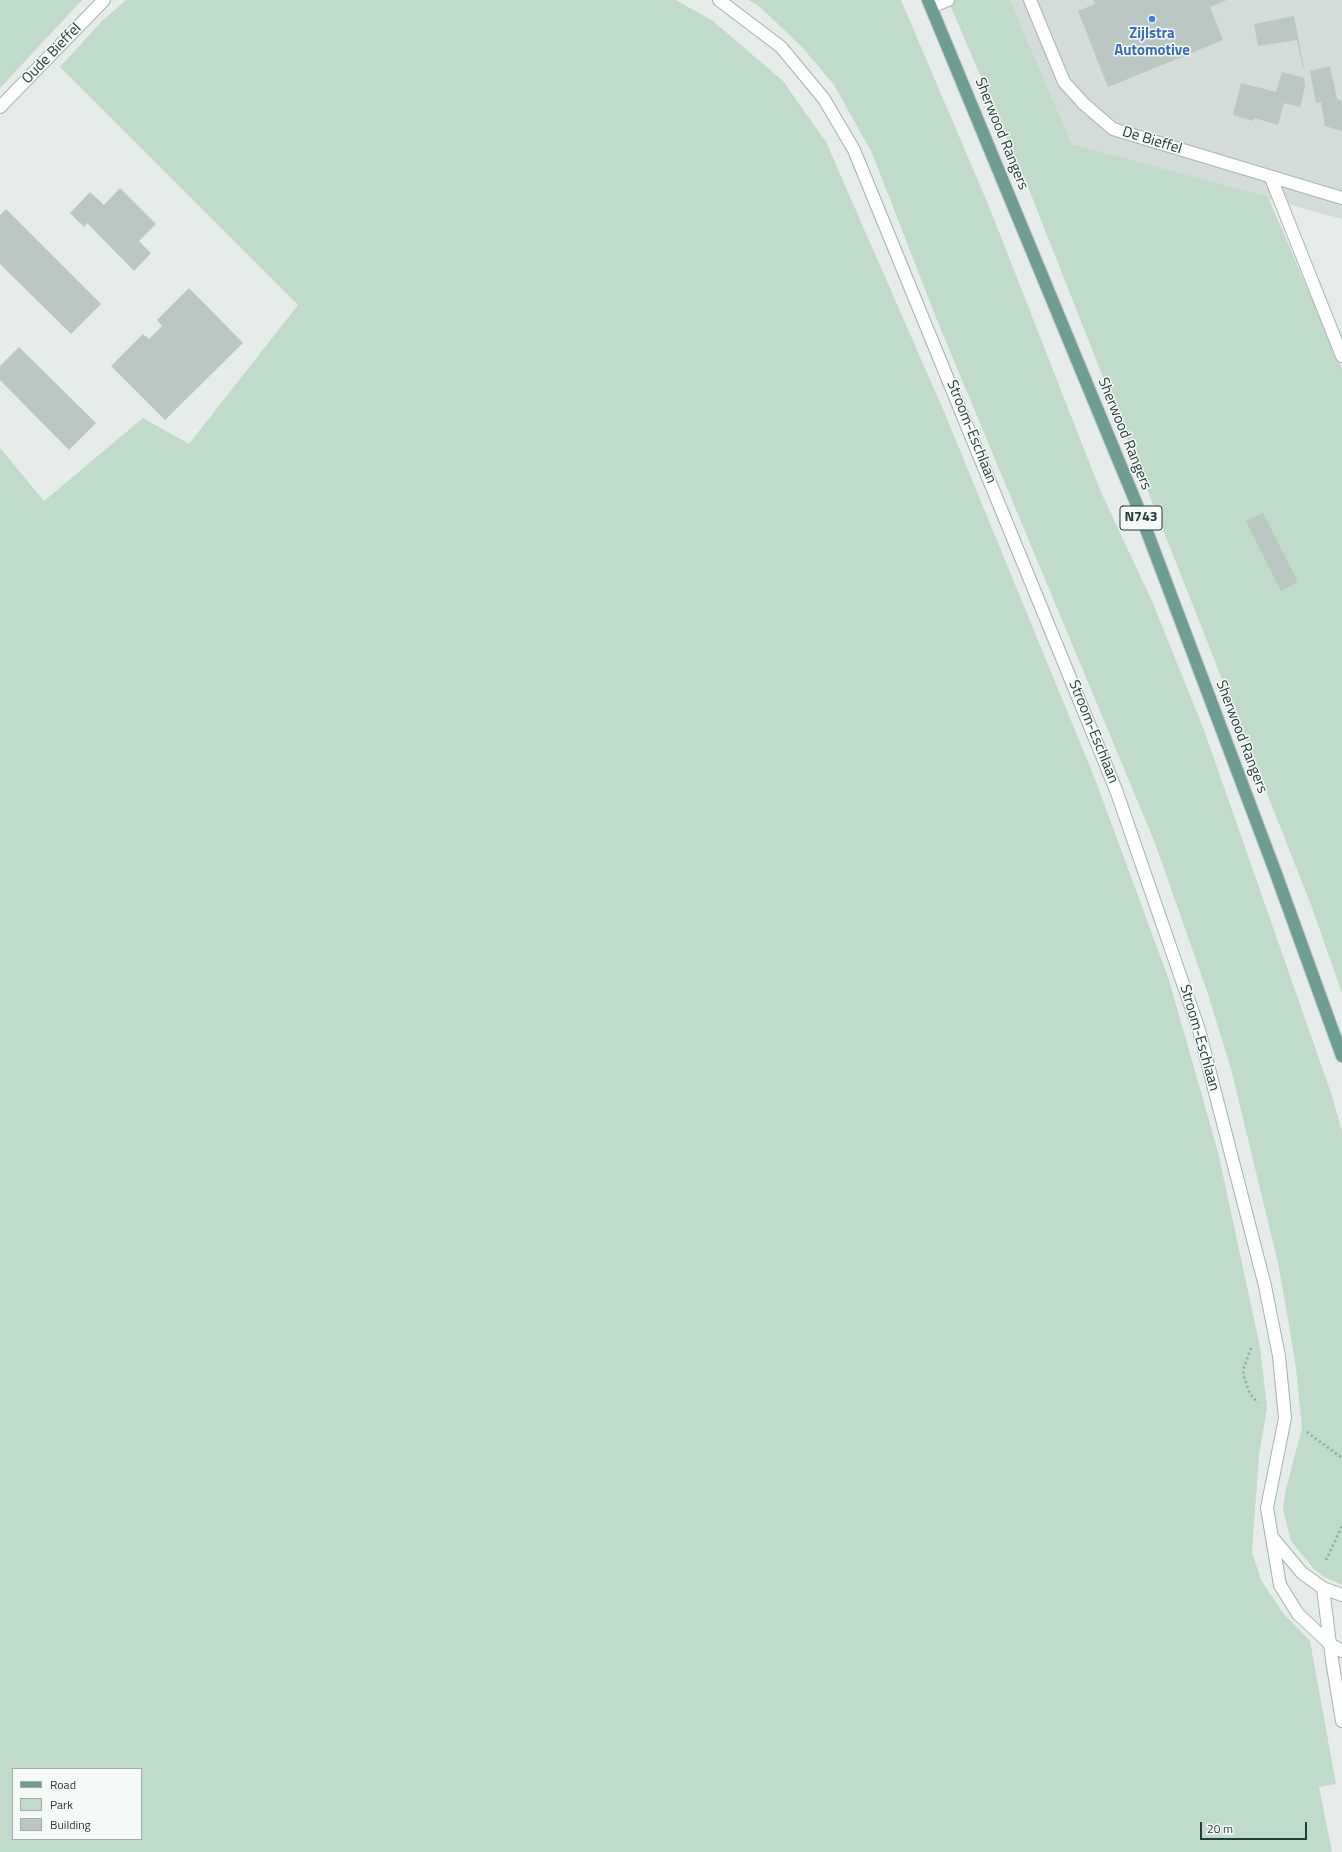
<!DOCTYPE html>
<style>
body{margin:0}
#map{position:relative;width:1342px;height:1852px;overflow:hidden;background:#e5ece9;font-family:"Titillium Web",sans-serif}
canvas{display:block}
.legend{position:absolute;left:12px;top:1768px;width:130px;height:72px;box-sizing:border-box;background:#f5f9f7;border:1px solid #a2adab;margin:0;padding:5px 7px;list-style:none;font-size:12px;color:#263c38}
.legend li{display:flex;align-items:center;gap:8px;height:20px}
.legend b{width:20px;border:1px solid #a2adab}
.scale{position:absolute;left:1200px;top:1822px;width:107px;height:18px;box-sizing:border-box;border:2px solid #263c38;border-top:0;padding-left:5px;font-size:12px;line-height:14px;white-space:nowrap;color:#263c38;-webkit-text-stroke:3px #f5f9f7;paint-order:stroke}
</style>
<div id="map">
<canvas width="1342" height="1852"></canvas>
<ul class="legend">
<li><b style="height:5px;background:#6e9d94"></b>Road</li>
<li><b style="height:11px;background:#c0dbc9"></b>Park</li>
<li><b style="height:11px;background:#bac7c2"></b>Building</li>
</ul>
<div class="scale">20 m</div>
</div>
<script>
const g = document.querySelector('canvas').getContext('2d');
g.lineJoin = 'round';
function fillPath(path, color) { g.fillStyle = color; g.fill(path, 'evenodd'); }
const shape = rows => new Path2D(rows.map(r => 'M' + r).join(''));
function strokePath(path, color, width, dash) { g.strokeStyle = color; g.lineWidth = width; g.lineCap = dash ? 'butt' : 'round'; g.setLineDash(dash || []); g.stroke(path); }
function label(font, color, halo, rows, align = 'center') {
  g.font = font + ' "Titillium Web",sans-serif'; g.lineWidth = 3; g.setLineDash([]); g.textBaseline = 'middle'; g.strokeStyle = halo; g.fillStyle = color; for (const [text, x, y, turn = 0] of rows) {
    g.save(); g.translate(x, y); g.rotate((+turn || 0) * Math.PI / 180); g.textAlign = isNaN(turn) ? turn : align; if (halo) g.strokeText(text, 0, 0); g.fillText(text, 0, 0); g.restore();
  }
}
const built = shape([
 [1010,0,1342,0,1342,219,1072,144]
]);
const green = shape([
 [0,0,82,0,0,88],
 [126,0,676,0,713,21,783,81,826,142,945,414,1095,779,1169,980,1218,1152,1260,1347,1267,1408,1259,1455,1252,1552,1261,1580,1283,1613,1310,1641,1336,1784,1319,1787,1332,1852,0,1852,0,448,44,501,143,418,189,444,298,305,60,67,101,22],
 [13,1769,141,1769,141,1839,13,1839],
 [749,0,901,0,990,209,1100,490,1152,601,1204,730,1332,1096,1342,1132,1342,1585,1324,1577,1314,1569,1291,1541,1283,1509,1286,1489,1302,1428,1296,1368,1288,1319,1278,1263,1231,1069,1208,994,1155,843,937,320,872,153,834,85,802,47,760,7],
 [948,0,1010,0,1072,144,1268,197,1342,369,1342,993,1311,905,1030,192]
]);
const building = shape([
 [1093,0,1227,0,1210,7,1223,40,1108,87,1078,11,1095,4],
 [1294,16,1304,68,1303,68,1297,40,1258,46,1254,24],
 [1330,66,1337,99,1342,101,1342,131,1325,126,1321,102,1316,103,1310,71],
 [1282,72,1304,78,1305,87,1300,107,1284,103,1278,125,1254,118,1253,121,1233,115,1241,83,1276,92],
 [120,188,156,224,139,241,151,253,134,271,87,223,84,227,70,213,90,192,104,205],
 [6,209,101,304,71,334,0,264,0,215],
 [189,288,243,343,165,420,111,366,143,334,149,339,162,326,157,320],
 [19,347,96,423,69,450,0,380,0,366],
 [1263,513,1298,582,1281,591,1246,521]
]);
const path = shape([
 [1251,1348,1243,1370,1244,1377,1250,1394,1258,1403],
 [1307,1432,1342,1458],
 [1326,1560,1342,1526]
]);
const lane = shape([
 [931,7,948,0],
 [1271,178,1342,356]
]);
const street = shape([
 [1030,0,1064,82,1084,104,1113,129,1342,198],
 [0,107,104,0],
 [1323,1588,1332,1660,1342,1721]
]);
const secondary = shape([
 [719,0,781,47,824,99,854,150,1116,790,1199,1030,1265,1286,1279,1356,1285,1418,1267,1508,1280,1585,1298,1614,1330,1644,1342,1651],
 [1272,1537,1302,1573,1323,1588,1342,1595]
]);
const primary = shape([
 [928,0,1137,505,1275,871,1342,1056]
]);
const markers = [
 [1152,19,4,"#3f7fe0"]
];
const shields = [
 [1141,518,42]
];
const shieldNames = [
 ["N743",1141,518]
];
const shopNames = [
 ["Zijlstra",1152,34],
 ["Automotive",1152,51]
];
const streetNames = [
 ["Oude Bieffel",52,54,-46],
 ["Sherwood Rangers",1001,134,68],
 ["De Bieffel",1152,141,17],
 ["Stroom-Eschlaan",971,432,68],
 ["Sherwood Rangers",1124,434,68],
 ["Stroom-Eschlaan",1093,732,68],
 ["Sherwood Rangers",1241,737,69],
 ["Stroom-Eschlaan",1199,1038,74]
];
fillPath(built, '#d3dcd8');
fillPath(green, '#c0dbc9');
fillPath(building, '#bac7c2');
strokePath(lane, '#a8b4b0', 14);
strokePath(street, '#a8b4b0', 14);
strokePath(secondary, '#a1b4ae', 14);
strokePath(primary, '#c2c8c7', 14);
strokePath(path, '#88ada3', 2.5, [2, 3]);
strokePath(lane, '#fff', 12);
strokePath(street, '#fff', 12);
strokePath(secondary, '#fff', 12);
strokePath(primary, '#6e9d94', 12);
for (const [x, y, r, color] of markers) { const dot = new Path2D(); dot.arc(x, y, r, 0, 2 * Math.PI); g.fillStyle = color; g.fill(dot); strokePath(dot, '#f5f9f7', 1.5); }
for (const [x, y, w] of shields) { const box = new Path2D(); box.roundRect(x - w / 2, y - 12, w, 24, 3); g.fillStyle = '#f5f9f7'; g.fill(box); strokePath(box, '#263c38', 1); }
label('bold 14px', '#263c38', null, shieldNames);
label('bold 15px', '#366cbe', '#f5f9f7', shopNames);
label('15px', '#263c38', '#f5f9f7', streetNames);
</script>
